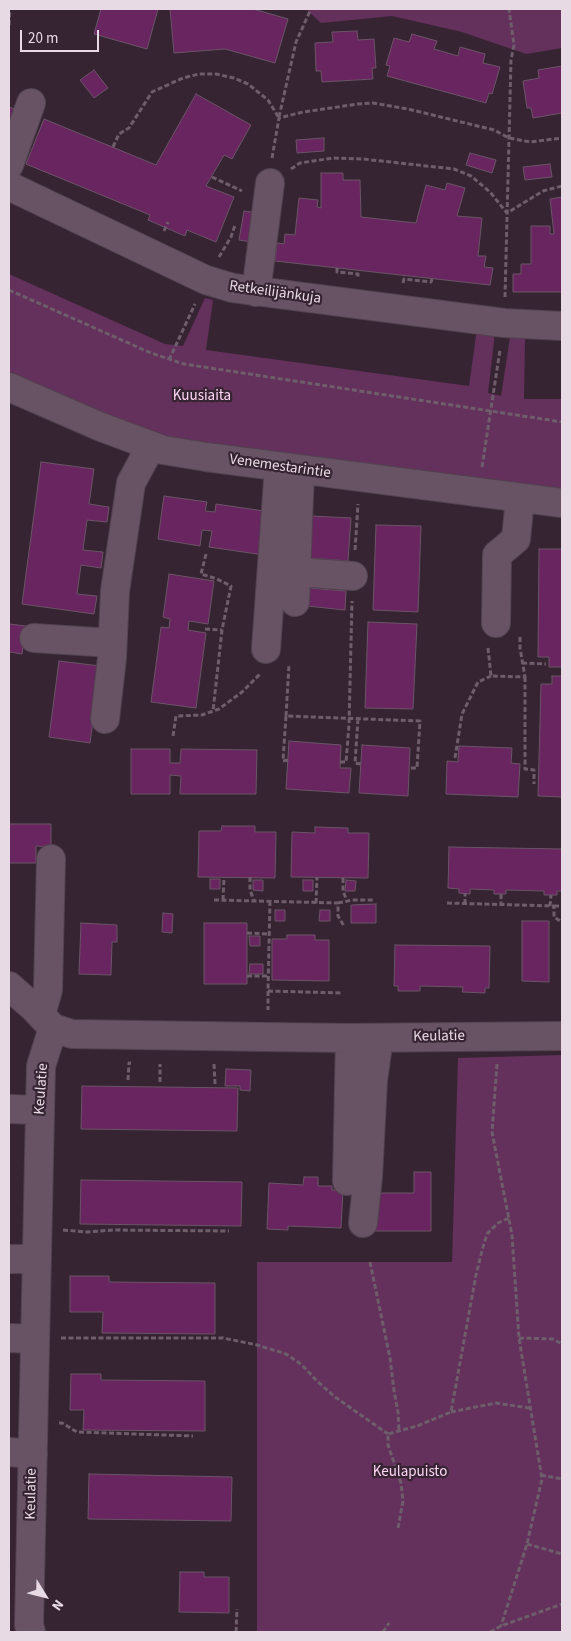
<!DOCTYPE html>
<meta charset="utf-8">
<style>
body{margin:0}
#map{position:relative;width:571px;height:1641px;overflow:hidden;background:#372433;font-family:"Source Sans 3",sans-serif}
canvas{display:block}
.frame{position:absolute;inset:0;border:10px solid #e7dae4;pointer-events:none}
.north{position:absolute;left:20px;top:1571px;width:50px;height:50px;-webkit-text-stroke:4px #372433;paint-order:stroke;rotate:126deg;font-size:14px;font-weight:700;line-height:20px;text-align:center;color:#e7dae4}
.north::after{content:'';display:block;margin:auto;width:18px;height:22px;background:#e7dae4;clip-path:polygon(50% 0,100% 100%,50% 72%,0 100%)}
.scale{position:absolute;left:20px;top:30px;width:79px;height:22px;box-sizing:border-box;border:2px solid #e7dae4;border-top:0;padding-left:6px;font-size:15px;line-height:18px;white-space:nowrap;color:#e7dae4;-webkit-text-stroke:4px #372433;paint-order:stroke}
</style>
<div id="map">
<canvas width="571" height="1641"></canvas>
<div class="frame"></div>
<div class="north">N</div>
<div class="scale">20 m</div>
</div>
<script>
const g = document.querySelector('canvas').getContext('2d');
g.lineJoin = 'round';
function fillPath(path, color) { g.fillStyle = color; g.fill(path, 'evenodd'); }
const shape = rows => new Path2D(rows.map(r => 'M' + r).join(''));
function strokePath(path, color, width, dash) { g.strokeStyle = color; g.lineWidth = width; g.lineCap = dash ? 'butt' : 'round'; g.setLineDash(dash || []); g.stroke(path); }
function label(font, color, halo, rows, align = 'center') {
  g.font = font + ' "Source Sans 3",sans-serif'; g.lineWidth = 4.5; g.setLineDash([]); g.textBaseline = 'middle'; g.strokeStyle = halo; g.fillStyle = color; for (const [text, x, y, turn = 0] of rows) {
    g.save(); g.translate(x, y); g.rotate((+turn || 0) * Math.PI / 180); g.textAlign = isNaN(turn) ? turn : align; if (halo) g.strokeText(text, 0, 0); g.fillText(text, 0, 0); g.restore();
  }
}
const green = shape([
 [306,9,562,9,562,48,526,54,462,32,392,16,321,23],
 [9,274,165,344,183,346,205,298,213,300,206,350,469,386,476,336,479,332,495,333,488,393,501,396,510,337,523,337,525,339,524,399,562,399,562,491,192,443,149,432,9,373],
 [562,1055,562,1632,257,1632,257,1262,452,1262,458,1058]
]);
const building = shape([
 [101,9,158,9,147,49,94,34,101,9],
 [170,9,253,9,288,19,275,63,225,49,174,53,170,9],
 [357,31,358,40,374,39,376,68,372,68,373,79,322,82,321,71,316,71,315,43,333,42,332,32,357,31],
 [412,34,437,41,434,49,458,56,460,47,485,54,483,63,500,67,492,94,489,93,486,103,387,76,390,66,386,65,394,38,409,42,412,34],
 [562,66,562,113,533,118,531,108,527,108,523,81,539,78,538,70,562,66],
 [94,70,108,88,94,98,80,80,94,70],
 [196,94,251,125,232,159,224,155,206,186,234,197,216,242,187,230,185,236,148,220,150,215,26,164,44,119,156,165,196,94],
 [9,107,17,110,9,134,9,107],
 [324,138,324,151,297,153,296,140,324,138],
 [470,153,496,160,492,173,466,165,470,153],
 [550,164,552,177,525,180,523,167,550,164],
 [321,173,343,173,343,180,360,180,361,217,416,223,426,185,445,190,447,183,465,188,457,216,482,218,478,256,486,256,484,267,493,268,490,285,275,261,277,243,284,244,285,234,295,235,299,198,318,200,317,207,321,208,321,173],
 [562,197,562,292,513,292,513,274,521,274,521,264,531,264,531,226,550,226,550,234,554,234,550,199,562,197],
 [244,211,257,213,252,242,239,240,244,211],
 [41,462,94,469,89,504,109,507,107,522,87,520,83,550,103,552,101,568,81,565,77,594,97,596,94,614,22,604,41,462],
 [164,496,207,502,205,511,215,512,216,504,271,512,264,555,209,547,212,531,202,530,200,546,158,539,164,496],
 [312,516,351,518,348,561,309,558,312,516],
 [376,525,421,526,418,612,373,610,376,525],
 [539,549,562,549,562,667,549,667,549,657,538,657,539,549],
 [169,574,214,581,208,624,189,621,188,630,206,633,196,708,151,702,161,627,169,628,170,619,163,617,169,574],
 [309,588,346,591,345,610,307,606,309,588],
 [368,622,417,624,413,709,365,708,368,622],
 [9,624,26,626,22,654,9,652,9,624],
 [59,661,100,666,90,743,49,737,59,661],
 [552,676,562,676,562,797,538,796,541,684,552,684,552,676],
 [289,741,341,745,340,768,351,768,349,793,286,789,289,741],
 [362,745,410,748,408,796,359,793,362,745],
 [459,746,512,748,511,763,520,764,518,797,446,794,447,761,458,762,459,746],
 [131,749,170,749,170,763,180,763,181,749,257,750,256,794,180,794,181,776,170,775,170,794,131,794,131,749],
 [9,824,51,824,51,847,36,846,36,863,9,863,9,824],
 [222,826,255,826,255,832,276,832,275,878,198,877,199,831,221,831,222,826],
 [315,827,348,828,348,833,369,833,368,878,291,877,292,832,315,833,315,827],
 [449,847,562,849,562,891,557,891,557,895,544,895,544,891,506,890,506,894,494,894,494,890,470,889,470,894,459,893,459,889,448,888,449,847],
 [210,879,220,879,220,889,210,889,210,879],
 [253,880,263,880,263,891,253,890,253,880],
 [303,880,313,880,313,891,303,891,303,880],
 [346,880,356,881,355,891,345,891,346,880],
 [376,904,376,923,351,923,351,905,376,904],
 [275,910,285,910,285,921,275,921,275,910],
 [320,910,330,910,330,921,319,921,320,910],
 [163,913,173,914,172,933,162,932,163,913],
 [522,921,549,921,549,982,522,981,522,921],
 [81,923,117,925,117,942,112,942,111,975,79,974,81,923],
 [204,923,247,923,247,984,204,984,204,923],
 [287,935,315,935,315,940,329,940,329,981,272,980,272,939,287,939,287,935],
 [249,936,260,936,260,946,250,946,249,936],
 [395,945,490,946,489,988,485,988,485,993,462,992,463,987,420,986,420,991,398,991,398,986,394,986,395,945],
 [250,964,263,964,263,974,249,974,250,964],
 [226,1069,251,1070,250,1091,240,1090,240,1086,225,1086,226,1069],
 [82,1086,238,1088,237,1131,81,1129,82,1086],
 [414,1172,431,1172,431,1231,371,1231,371,1193,414,1193,414,1172],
 [304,1177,318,1177,318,1186,332,1186,332,1190,343,1190,341,1228,288,1226,288,1230,267,1229,269,1183,303,1185,304,1177],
 [81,1180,242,1182,241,1226,80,1224,81,1180],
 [70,1276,109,1276,109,1282,215,1283,215,1334,102,1333,103,1312,70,1312,70,1276],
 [71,1374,101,1374,101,1380,205,1381,205,1431,83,1430,84,1410,70,1410,71,1374],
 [89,1474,232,1477,231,1521,88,1519,89,1474],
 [180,1572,204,1572,204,1577,229,1577,229,1613,179,1612,180,1572]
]);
const path = shape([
 [9,25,10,9],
 [279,117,296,42,311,9],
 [113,147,119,134,129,128,152,92,183,78,199,74,216,74,234,78,248,84,268,100,279,118],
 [272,158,279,118,303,112,358,104,373,103,408,109,494,130,509,138,530,142,562,138],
 [291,169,300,163,333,158,363,159,454,169,471,176,490,192,507,213,543,191,562,186],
 [212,177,242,191],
 [164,231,168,222],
 [219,257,231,237,235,225],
 [337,268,337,272,358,274,358,277],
 [403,283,404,279,431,282,432,279],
 [9,290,151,353,184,364,562,422],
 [505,297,511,60,514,45,509,9],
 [169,360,195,304],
 [482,467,500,350],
 [355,550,358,504],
 [206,554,201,574,217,579,231,586,222,630,213,711],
 [205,629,222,630],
 [488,648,491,676,525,677,520,648,520,635],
 [522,663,546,664],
 [525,677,525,769,534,770,534,784],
 [286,716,289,664],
 [358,719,355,763,361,764],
 [173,736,176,716,202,715,219,709,242,692,260,674],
 [455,758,462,714,478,682,491,676],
 [288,760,283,761,286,716,420,721,417,768,409,768],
 [340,762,346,762,349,725,352,601],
 [250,877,250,890,254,901],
 [343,878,343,891,347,901],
 [501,894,501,905],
 [214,900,338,903,338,916,344,926],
 [223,900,224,877],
 [270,901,268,991,343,993],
 [316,903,317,877],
 [338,903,352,900,374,900],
 [447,903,554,906,554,917,562,922],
 [465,904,465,893],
 [550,906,551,895],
 [554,906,562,906],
 [247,933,269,934],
 [247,976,268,976],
 [268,991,268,1010],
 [214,1064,215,1084],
 [497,1064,492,1132,512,1235,519,1338,542,1479,527,1544,501,1626],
 [128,1080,129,1063,131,1063],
 [160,1082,160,1064],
 [63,1230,87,1232,113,1230,229,1231],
 [370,1262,390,1358,394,1391,398,1412,399,1430],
 [61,1338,223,1338,257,1345,286,1354,301,1364,317,1381,335,1397,388,1434],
 [519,1338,553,1339,562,1344],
 [451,1412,496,1403,529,1408],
 [59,1423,62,1423,77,1432,193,1436],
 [541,1475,562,1479],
 [398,1528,403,1501,401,1483,388,1445,388,1434,417,1426,451,1412,476,1275,483,1247,487,1234,498,1223,509,1218],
 [527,1544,562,1554],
 [236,1632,237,1609],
 [383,1632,389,1623],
 [490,1632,501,1626,562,1604]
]);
const minor = shape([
 [9,165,31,103],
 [9,186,206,280,233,288,504,323,562,326],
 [256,292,270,183],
 [9,387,101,427,163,450,206,457,562,503],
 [297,572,353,576],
 [295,602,300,470],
 [496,623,497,555,516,539,520,498],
 [34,638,112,643],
 [266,649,279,467],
 [105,719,112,658,115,591,131,483,151,446],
 [9,986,34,1008,52,1027],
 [41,1015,48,990,51,859],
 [9,1109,40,1110],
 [347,1181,350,1038],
 [363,1223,368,1177,373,1080,379,1038],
 [9,1259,37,1259],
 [9,1338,35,1339],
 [9,1452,33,1454],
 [31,1632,29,1625,41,1066,53,1028,72,1034,268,1037,350,1038,562,1036]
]);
const streetNames = [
 ["Retkeilijänkuja",275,293,8],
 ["Venemestarintie",280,467,8],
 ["Keulatie",439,1037,-1],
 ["Keulatie",42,1089,-86],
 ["Keulatie",32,1494,-89]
];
const parkNames = [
 ["Kuusiaita",202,397],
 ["Keulapuisto",410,1473]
];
fillPath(green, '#63315b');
fillPath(building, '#68255f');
strokePath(building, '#6a5566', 1);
strokePath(minor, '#52424f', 30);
strokePath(path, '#6e5d6a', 3, [5, 2.5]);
strokePath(minor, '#685364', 28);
label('15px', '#e7dae4', '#372433', streetNames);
label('15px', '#fdd5f4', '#372433', parkNames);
</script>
